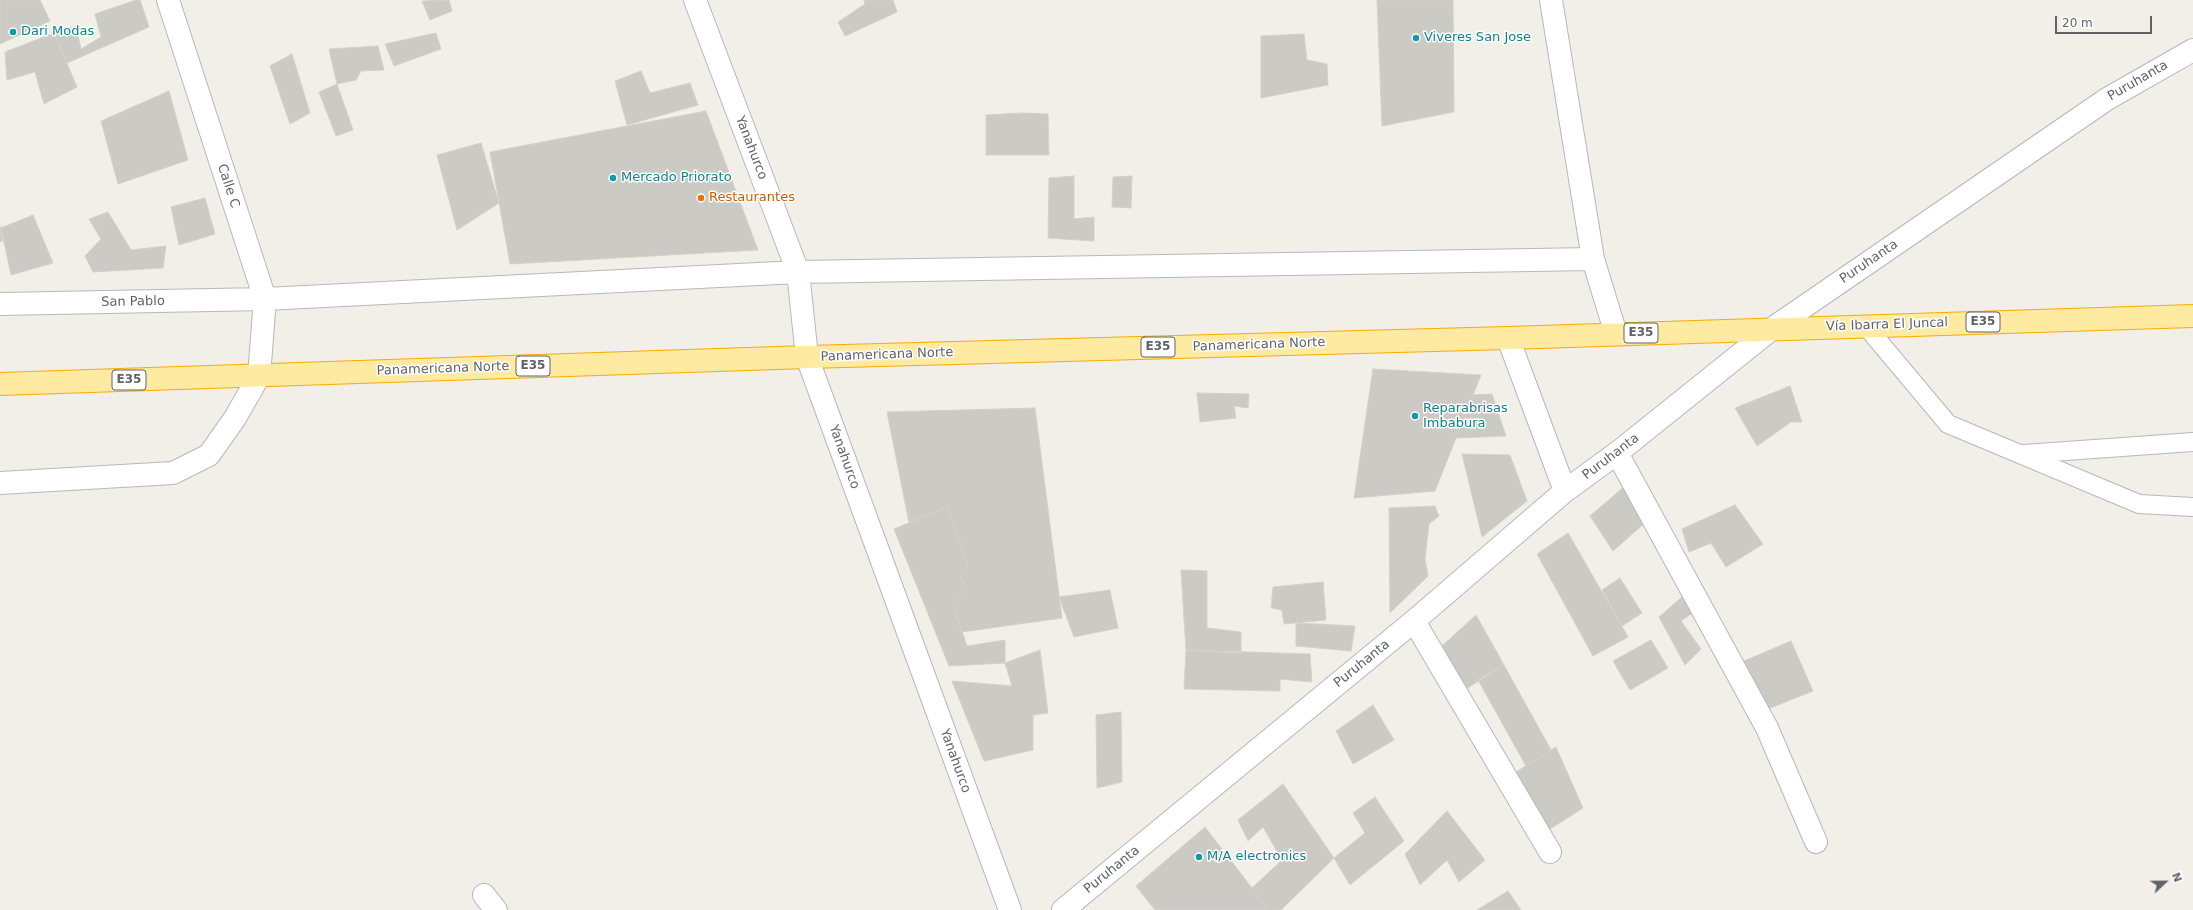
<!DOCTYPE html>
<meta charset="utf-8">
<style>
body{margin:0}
#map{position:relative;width:2193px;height:910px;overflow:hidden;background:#f1efe8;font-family:"DejaVu Sans",sans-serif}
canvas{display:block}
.north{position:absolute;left:2145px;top:862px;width:40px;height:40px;-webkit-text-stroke:3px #fff;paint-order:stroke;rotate:68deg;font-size:11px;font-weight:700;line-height:16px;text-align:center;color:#5f6368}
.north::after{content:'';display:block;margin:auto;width:14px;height:18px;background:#5f6368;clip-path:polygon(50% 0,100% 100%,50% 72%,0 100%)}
.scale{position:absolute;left:2055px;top:16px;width:97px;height:18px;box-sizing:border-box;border:2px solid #5f6368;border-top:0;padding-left:5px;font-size:12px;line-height:14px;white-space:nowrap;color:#5f6368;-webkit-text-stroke:3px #fff;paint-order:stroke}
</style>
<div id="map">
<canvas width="2193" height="910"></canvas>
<div class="north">N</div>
<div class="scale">20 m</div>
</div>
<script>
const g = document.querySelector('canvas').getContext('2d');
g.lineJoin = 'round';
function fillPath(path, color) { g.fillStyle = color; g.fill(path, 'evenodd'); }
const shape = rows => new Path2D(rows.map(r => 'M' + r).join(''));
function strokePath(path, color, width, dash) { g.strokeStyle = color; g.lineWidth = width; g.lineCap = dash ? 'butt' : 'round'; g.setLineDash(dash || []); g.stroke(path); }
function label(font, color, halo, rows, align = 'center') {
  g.font = font + ' "DejaVu Sans",sans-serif'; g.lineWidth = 3; g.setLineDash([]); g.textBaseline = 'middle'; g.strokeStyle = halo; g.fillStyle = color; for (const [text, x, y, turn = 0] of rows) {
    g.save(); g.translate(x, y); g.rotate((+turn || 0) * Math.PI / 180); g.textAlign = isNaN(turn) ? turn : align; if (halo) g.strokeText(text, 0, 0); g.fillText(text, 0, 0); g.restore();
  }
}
const building = shape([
 [0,0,40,0,50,21,0,44,0,0],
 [136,0,140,0,149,27,67,63,54,33,76,26,81,49,101,37,95,14,136,0],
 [449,0,452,11,430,20,422,1,449,0],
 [864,0,893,0,897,12,845,36,838,22,865,4,864,0],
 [1377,0,1453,0,1454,112,1382,126,1377,0],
 [54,33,77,87,44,104,35,72,7,80,5,52,54,33],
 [436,33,441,49,394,66,385,44,436,33],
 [1304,34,1307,60,1327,64,1328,85,1261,98,1261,36,1304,34],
 [378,46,384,70,361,71,356,80,337,84,329,49,378,46],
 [292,54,310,113,290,124,270,66,292,54],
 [641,71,650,93,690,83,698,105,627,125,615,81,641,71],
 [337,84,353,130,336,136,319,92,337,84],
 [169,91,188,160,118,184,101,121,169,91],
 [706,111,758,250,510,264,490,152,706,111],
 [1022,113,1048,114,1049,155,986,155,986,115,1022,113],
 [481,143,499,203,457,230,437,155,481,143],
 [1074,176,1074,219,1094,217,1094,241,1048,238,1049,178,1074,176],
 [1132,176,1131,208,1112,207,1113,177,1132,176],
 [205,198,215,234,179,245,171,207,205,198],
 [108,212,131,250,166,246,163,268,93,272,85,256,101,239,89,219,108,212],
 [33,215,53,263,11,275,1,228,33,215],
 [0,226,3,240,0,242,0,226],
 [1373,369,1481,375,1435,491,1354,498,1373,369],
 [1790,386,1802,422,1791,422,1757,446,1735,408,1790,386],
 [1197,393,1249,394,1248,408,1234,406,1236,418,1200,422,1197,393],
 [1492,394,1506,436,1456,438,1473,395,1492,394],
 [1035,408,1062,618,962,632,953,605,967,592,960,576,968,565,947,507,909,523,887,412,1035,408],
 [1462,454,1510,455,1527,501,1482,537,1462,454],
 [1625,486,1646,522,1613,551,1590,516,1625,486],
 [1735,505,1763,544,1726,567,1711,543,1689,552,1682,529,1735,505],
 [1435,506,1439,516,1429,524,1425,559,1428,576,1390,613,1389,508,1435,506],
 [947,507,968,565,960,576,967,592,953,605,967,646,1005,640,1005,663,949,666,894,529,947,507],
 [1568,533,1628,637,1593,656,1537,554,1568,533],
 [1181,570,1207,571,1207,628,1241,632,1241,653,1186,650,1181,570],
 [1620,578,1642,613,1622,626,1602,590,1620,578],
 [1323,582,1326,620,1284,624,1282,610,1271,608,1273,587,1323,582],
 [1691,589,1694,612,1681,621,1701,649,1685,665,1659,617,1691,589],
 [1110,590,1118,628,1074,637,1059,597,1110,590],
 [1476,615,1504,665,1466,689,1442,646,1476,615],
 [1296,623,1355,626,1351,651,1296,646,1296,623],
 [1651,640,1668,668,1630,690,1613,661,1651,640],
 [1791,641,1813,691,1768,709,1744,661,1791,641],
 [1040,650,1048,713,1033,715,1033,750,984,761,952,681,1012,686,1005,663,1040,650],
 [1186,650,1310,654,1312,682,1280,679,1280,691,1184,689,1186,650],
 [1504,665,1551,750,1526,766,1478,680,1504,665],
 [1373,705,1394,740,1353,764,1336,731,1373,705],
 [1121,712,1122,782,1097,788,1096,715,1121,712],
 [1556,747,1583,808,1547,831,1516,772,1556,747],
 [1283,784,1334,858,1281,910,1268,910,1252,888,1282,860,1263,827,1248,841,1238,820,1283,784],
 [1375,797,1404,841,1350,885,1334,858,1365,833,1353,813,1375,797],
 [1447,811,1485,860,1459,882,1447,860,1420,885,1405,854,1447,811],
 [1205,827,1252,888,1268,910,1155,910,1136,886,1205,827],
 [1508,891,1521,910,1477,910,1508,891]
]);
const service = shape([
 [1865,325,1948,424,2139,504,2193,507],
 [2024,454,2193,442]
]);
const minor = shape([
 [695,0,798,272,807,357,1010,910],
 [1551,0,1593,259,1616,334],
 [0,304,265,299,798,272,1593,259],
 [1508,338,1565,491],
 [1617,453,1767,728,1816,842],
 [0,483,173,473,209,455,235,418,259,376,265,299,168,0],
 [1414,621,1550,852],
 [484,895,496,910],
 [1063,910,1414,621,1565,491,1617,453,1773,328,2107,99,2193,50]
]);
const trunk = shape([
 [0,384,807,357,1508,338,2193,316]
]);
const markers = [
 [13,32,4,"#0f9aa8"],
 [1416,38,4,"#0f9aa8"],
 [613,178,4,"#0f9aa8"],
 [701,198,4,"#e8710a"],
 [1415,416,4,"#0f9aa8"],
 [1199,857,4,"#0f9aa8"]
];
const shields = [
 [1983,322,34],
 [1641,333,34],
 [1158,347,34],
 [533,366,34],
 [129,380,34]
];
const shieldNames = [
 ["E35",1983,322],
 ["E35",1641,333],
 ["E35",1158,347],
 ["E35",533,366],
 ["E35",129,380]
];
const cultureNames = [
 ["Dari Modas",21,32],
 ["Viveres San Jose",1424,38],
 ["Mercado Priorato",621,178],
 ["Reparabrisas",1423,409],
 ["Imbabura",1423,424],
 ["M/A electronics",1207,857]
];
const streetNames = [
 ["Puruhanta",2138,81,-30],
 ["Yanahurco",751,148,69],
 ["Calle C",228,186,72],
 ["Puruhanta",1869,262,-34],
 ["San Pablo",133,302,-1],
 ["Vía Ibarra El Juncal",1887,325,-2],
 ["Panamericana Norte",1259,345,-2],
 ["Panamericana Norte",887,355,-2],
 ["Panamericana Norte",443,369,-2],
 ["Yanahurco",844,457,70],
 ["Puruhanta",1611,457,-37],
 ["Puruhanta",1362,664,-39],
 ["Yanahurco",955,761,70],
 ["Puruhanta",1112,870,-39]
];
const foodNames = [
 ["Restaurantes",709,198]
];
fillPath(building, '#cccac5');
strokePath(building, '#d6d1c6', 1);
strokePath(service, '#b5b8bc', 20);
strokePath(minor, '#b5b8bc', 24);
strokePath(trunk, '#f9ab00', 24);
strokePath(service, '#fff', 18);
strokePath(minor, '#fff', 22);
strokePath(trunk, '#feeaa1', 22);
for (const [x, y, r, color] of markers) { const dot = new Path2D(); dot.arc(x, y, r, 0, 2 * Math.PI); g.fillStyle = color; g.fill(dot); strokePath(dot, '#fff', 1.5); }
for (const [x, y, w] of shields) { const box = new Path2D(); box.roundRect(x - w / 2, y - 10, w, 20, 3); g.fillStyle = '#fff'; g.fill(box); strokePath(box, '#5f6368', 1); }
label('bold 12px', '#5f6368', null, shieldNames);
label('13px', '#0d838f', '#fff', cultureNames, 'left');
label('13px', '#5f6368', '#fff', streetNames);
label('13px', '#c56008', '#fff', foodNames, 'left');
</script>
